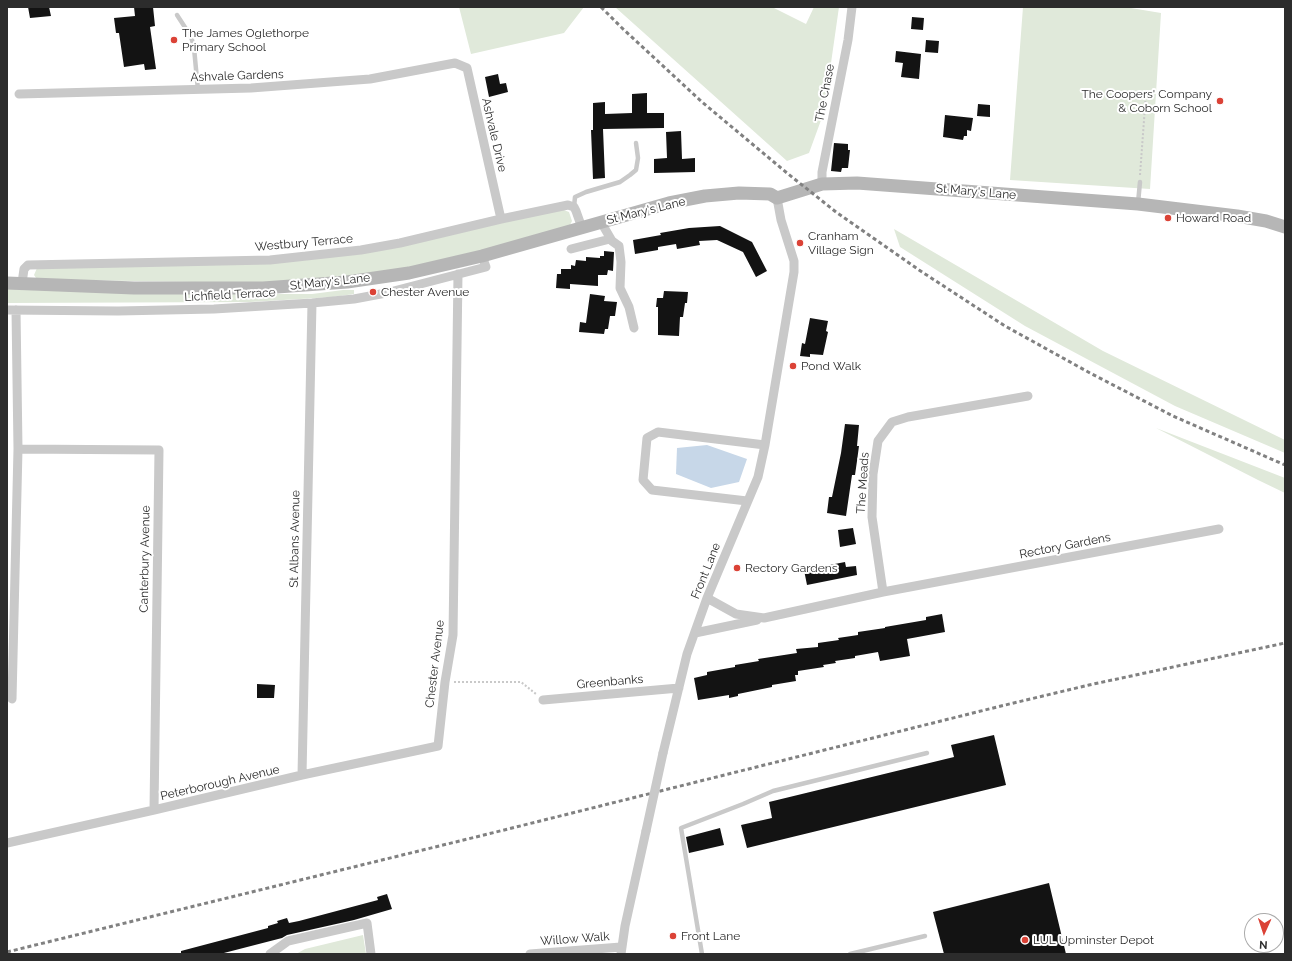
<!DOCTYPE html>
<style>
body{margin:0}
#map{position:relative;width:1292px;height:961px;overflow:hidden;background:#fff;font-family:Raleway,sans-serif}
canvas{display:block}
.frame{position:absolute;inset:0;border:8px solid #2c2c2c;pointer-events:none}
.north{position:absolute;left:1244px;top:913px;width:40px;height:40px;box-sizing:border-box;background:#fff;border:1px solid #ababab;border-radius:50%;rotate:183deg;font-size:11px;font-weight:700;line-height:16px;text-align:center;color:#2c2c2c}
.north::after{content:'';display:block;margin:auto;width:14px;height:18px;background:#db4236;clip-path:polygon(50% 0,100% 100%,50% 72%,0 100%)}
</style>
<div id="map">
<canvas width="1292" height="961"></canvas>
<div class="frame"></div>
<div class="north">N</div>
</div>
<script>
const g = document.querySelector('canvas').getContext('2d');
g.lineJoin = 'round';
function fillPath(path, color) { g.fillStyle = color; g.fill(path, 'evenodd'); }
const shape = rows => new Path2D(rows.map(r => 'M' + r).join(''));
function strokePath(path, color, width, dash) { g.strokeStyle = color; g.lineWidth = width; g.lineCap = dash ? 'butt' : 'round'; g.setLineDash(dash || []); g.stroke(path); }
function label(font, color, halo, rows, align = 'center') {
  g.font = font + ' Raleway,sans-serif'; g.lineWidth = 4; g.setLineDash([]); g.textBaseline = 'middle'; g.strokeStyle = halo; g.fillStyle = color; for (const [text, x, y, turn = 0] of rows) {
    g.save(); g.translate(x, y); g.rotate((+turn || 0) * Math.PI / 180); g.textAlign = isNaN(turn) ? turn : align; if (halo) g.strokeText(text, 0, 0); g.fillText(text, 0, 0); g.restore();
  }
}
const green = shape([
 [459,7,584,7,564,33,471,54],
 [615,7,772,7,806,24,814,7,839,7,824,112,809,153,787,161],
 [1023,7,1125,7,1161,13,1150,189,1010,180],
 [561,209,569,212,572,221,568,229,423,265,337,278,259,283,71,280,36,278,34,275,37,268,273,263],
 [894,229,1103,351,1285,440,1285,453,1175,406,1025,326,900,247],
 [7,288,246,294,312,294,343,290,354,290,354,294,333,297,250,302,7,303],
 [1156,428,1285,478,1285,493,1258,480],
 [363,935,366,954,296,954,305,949]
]);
const water = shape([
 [707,445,747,459,739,482,711,488,676,474,677,448]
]);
const building = shape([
 [28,7,49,7,51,16,30,18],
 [134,7,153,7,155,26,150,27,156,69,145,70,144,64,124,67,119,33,116,33,114,18,135,16],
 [912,17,924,18,923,30,911,29],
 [926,40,939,41,938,53,925,52],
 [896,51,921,54,919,79,901,77,903,63,895,62],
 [498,74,500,84,506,83,508,92,489,97,485,77],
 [647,93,647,113,664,113,664,128,603,129,605,178,593,179,591,130,593,130,593,103,605,102,605,114,632,113,632,94],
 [978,104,990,105,990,117,977,116],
 [945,115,973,118,971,131,967,130,967,136,964,136,963,140,943,137],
 [681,131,682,159,695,158,695,172,654,173,654,159,667,158,666,132],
 [834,143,848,144,848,150,850,150,848,168,842,168,841,172,831,171],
 [720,226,752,242,767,271,756,277,743,252,717,240,699,241,700,245,677,249,676,244,658,247,658,250,635,254,633,240,661,235,660,233,689,228],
 [604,251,614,252,613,271,608,270,607,275,598,275,598,286,570,284,570,289,556,288,557,274,561,274,561,269,571,269,571,265,575,266,576,260,586,261,586,257,600,258,600,256,604,256],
 [664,291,688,292,687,303,685,303,683,317,680,317,679,336,658,335,658,307,656,307,657,298,663,298],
 [590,294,605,296,604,301,617,302,615,316,610,316,608,329,605,329,604,334,579,332,580,322,586,323],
 [810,318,828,321,826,331,828,332,823,355,810,354,810,357,800,356,802,343,805,344],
 [845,424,859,425,857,446,859,446,857,461,855,475,852,475,846,516,827,513,829,497,832,497,841,453],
 [853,528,856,544,840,547,838,530],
 [845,562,846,567,856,566,857,575,807,585,804,570],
 [942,614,945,632,907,639,910,656,880,661,878,652,855,656,855,658,835,661,836,663,823,665,824,667,798,671,798,675,795,675,796,681,772,685,772,687,738,694,738,696,729,698,729,695,698,700,694,678,707,675,707,672,735,667,735,665,759,661,758,659,797,653,796,649,818,647,818,643,839,640,838,638,858,635,858,632,885,628,885,627,926,620,926,617],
 [257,684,275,685,274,698,257,698],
 [994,735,1006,785,747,848,741,825,772,818,769,802,954,757,951,745],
 [720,828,724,845,689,853,686,837],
 [1049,883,1066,954,944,954,933,912],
 [387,894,392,909,354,920,287,935,282,938,220,954,181,954,181,951,268,928,268,926,278,923,277,921,287,918,289,923,299,921,378,900,377,897]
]);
const path = shape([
 [1140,175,1146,93],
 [454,682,521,682,536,694]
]);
const lane = shape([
 [177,15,190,35,192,40,194,48,198,90],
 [1138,203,1140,182],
 [574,207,575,197,586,192,620,182,630,175,636,170,638,158,636,143],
 [702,954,681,828,743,804,773,791,927,753],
 [850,954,925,936]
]);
const street = shape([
 [19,94,251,88,370,79,455,63,467,68,501,219],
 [822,184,822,172,848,40,852,7],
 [601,222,612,241,619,246,621,262,620,288,629,307,634,328],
 [571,249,610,239],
 [22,283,24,269,28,265,270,260,361,250,400,243,501,219,568,205,574,207,576,211,582,228],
 [7,310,118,311,214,309,312,303,354,299,386,293,486,267,482,256],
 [18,449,159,450,154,810],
 [747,501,652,490,643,480,647,438,658,432,765,445],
 [883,592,872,517,873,474,878,441,892,422,908,417,1028,396],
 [707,598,736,614,764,618,883,592,1219,529],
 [695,633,757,620],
 [12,699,18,449,16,310],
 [543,700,679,688],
 [663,753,687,654,707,598,758,477,765,445,794,272,794,261,781,220,777,198],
 [302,775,312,303],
 [7,843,154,810,302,775,438,746,445,682,453,635,458,274],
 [270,954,288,941,367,923,371,954],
 [530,954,621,947],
 [621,954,625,926,646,831]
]);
const secondary = shape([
 [7,283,134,288,263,288,347,282,409,273,482,256,669,203,705,196,739,193,770,194,777,198,822,184,857,183,1138,204,1237,216,1266,221,1285,227]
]);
const rail = shape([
 [601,7,621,27,702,102,787,173,836,212,919,270,1005,326,1090,373,1173,416,1285,465],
 [7,952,488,834,1001,706,1089,685,1285,643]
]);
const streetBridge = shape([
 [646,831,663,753]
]);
const markers = [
 [174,40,4,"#db4236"],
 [1220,101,4,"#db4236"],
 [1168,218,4,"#db4236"],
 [800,243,4,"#db4236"],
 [373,292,4,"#db4236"],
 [793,366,4,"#db4236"],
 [737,568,4,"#db4236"],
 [673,936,4,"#db4236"],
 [1025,940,4,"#db4236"]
];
const poiNames = [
 ["The James Oglethorpe",182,33],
 ["Primary School",182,47],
 ["The Coopers' Company",1212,94,"right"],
 ["& Coborn School",1212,108,"right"],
 ["Howard Road",1176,218],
 ["Cranham",808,236],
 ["Village Sign",808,250],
 ["Chester Avenue",381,292],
 ["Pond Walk",801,366],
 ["Rectory Gardens",745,568],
 ["Front Lane",681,936],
 ["LUL Upminster Depot",1033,940]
];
const streetNames = [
 ["Ashvale Gardens",237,76,-2],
 ["The Chase",825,93,-79],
 ["Ashvale Drive",494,135,77],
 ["St Mary's Lane",976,192,5],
 ["St Mary's Lane",646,211,-14],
 ["Westbury Terrace",304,243,-5],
 ["St Mary's Lane",330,282,-6],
 ["Lichfield Terrace",230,295,-3],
 ["The Meads",863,483,-86],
 ["St Albans Avenue",295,539,-89],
 ["Rectory Gardens",1065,546,-11],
 ["Canterbury Avenue",145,559,-89],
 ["Front Lane",706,571,-68],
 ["Chester Avenue",435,664,-83],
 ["Greenbanks",610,682,-5],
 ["Peterborough Avenue",220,783,-13],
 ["Willow Walk",575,939,-4]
];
fillPath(green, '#e0e9da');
fillPath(water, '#c7d7e8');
fillPath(building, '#131313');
strokePath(path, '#c9c9c9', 2, [2, 2]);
strokePath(lane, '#c9c9c9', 4.5);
strokePath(street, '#c9c9c9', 9);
strokePath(secondary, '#b6b6b6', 13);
strokePath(rail, '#818181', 3, [4, 3]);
strokePath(streetBridge, '#c9c9c9', 9);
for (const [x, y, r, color] of markers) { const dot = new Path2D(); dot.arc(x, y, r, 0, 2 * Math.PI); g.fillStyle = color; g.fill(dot); strokePath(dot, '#fff', 1.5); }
label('12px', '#2c2c2c', '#fff', poiNames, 'left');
label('12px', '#2c2c2c', '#fff', streetNames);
</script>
